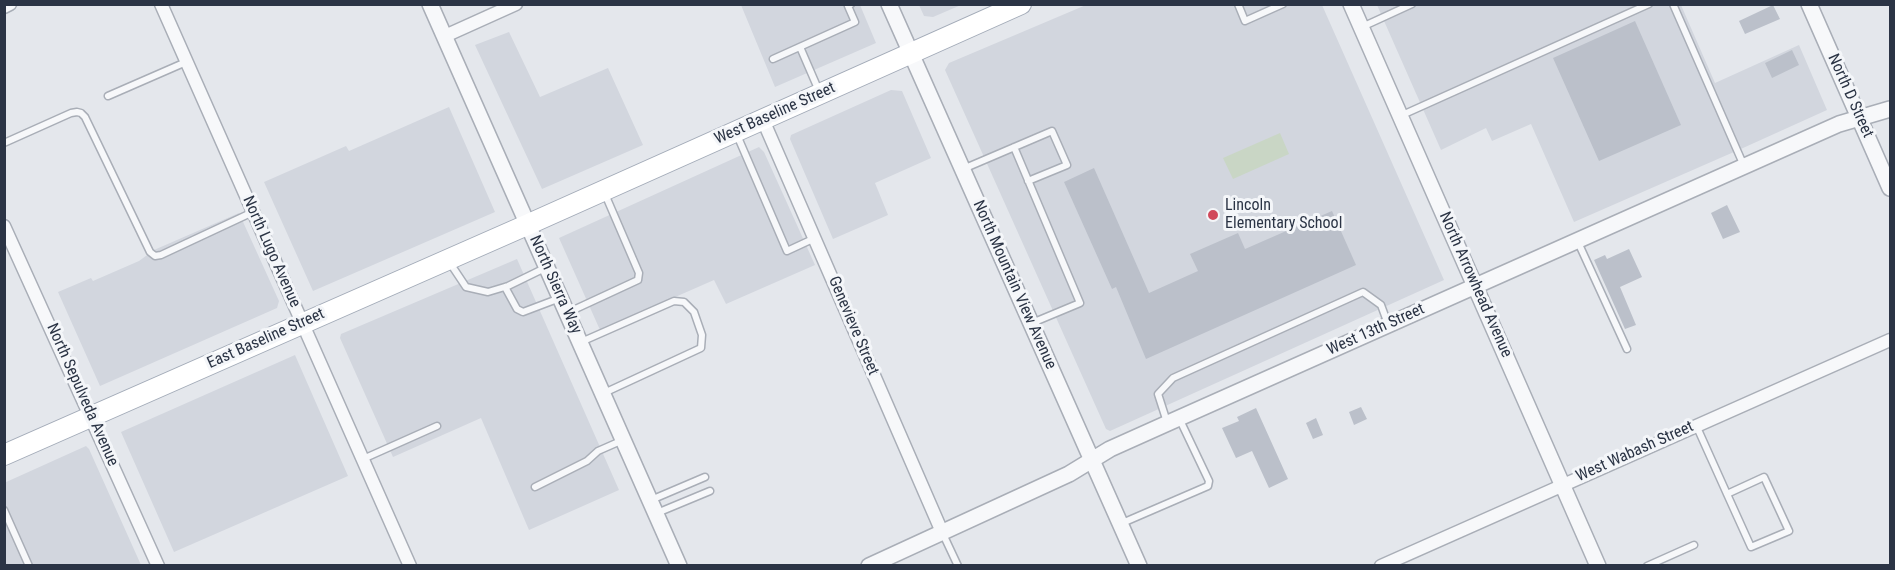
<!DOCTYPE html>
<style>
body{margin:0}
#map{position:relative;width:1895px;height:570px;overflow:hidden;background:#e4e7ec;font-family:"Roboto Condensed",sans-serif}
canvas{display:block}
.frame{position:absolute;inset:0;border:6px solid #2b3445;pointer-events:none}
</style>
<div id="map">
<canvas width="1895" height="570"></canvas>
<div class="frame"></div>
</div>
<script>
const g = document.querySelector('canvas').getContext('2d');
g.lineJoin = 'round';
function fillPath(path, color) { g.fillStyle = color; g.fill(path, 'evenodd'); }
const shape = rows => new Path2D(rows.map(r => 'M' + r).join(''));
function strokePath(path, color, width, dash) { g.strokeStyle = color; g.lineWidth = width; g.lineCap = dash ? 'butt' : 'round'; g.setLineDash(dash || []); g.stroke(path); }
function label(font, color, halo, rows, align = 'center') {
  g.font = font + ' "Roboto Condensed",sans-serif'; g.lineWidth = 6; g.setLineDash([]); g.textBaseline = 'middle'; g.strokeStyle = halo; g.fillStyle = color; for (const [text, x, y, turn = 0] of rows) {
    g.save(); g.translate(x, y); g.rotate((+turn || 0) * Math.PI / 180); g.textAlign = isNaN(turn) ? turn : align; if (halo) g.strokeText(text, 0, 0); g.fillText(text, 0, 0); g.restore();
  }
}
const built = shape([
 [741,5,860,5,876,43,775,87],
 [919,5,961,5,933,17,924,16],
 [1086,5,1322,5,1444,280,1110,431,1106,429,945,70,949,63],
 [1377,5,1681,5,1715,83,1799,45,1827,110,1743,148,1574,222,1531,124,1492,141,1486,128,1441,150],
 [509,32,540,97,608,68,643,145,542,189,475,45],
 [891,90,902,91,931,158,875,183,888,215,833,239,790,139,791,135],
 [449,107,495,212,313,291,264,182,346,146,349,151],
 [759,147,764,152,815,265,726,304,714,280,600,330,559,238],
 [239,213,279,301,277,308,100,386,58,292,91,278,93,281,139,261,154,250],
 [517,259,619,490,529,530,481,418,393,457,340,338,341,334],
 [295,355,348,476,174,552,121,432],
 [86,446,89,449,141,565,5,565,4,483]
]);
const green = shape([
 [1280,133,1289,154,1233,179,1223,158]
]);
const building = shape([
 [1773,5,1780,19,1745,34,1739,21],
 [1635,21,1681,125,1599,161,1553,58],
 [1792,50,1799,65,1772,78,1765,63],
 [1094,168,1149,293,1198,271,1190,254,1238,233,1245,249,1332,211,1356,265,1146,359,1116,287,1112,289,1064,182],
 [1727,205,1740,232,1723,239,1711,213],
 [1629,249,1642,277,1620,287,1636,325,1625,329,1594,260,1605,255,1607,259],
 [1361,407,1367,419,1354,425,1349,412],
 [1256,408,1288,479,1269,488,1252,451,1236,458,1222,428,1239,421,1237,417],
 [1316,418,1323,435,1313,439,1306,423]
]);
const service = shape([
 [1238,4,1245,21,1283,4],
 [1673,4,1744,166],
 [1362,27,1412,4],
 [800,47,819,91],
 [773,59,855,22,848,6,851,4],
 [108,96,186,62],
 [1400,116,1649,4],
 [737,135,787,251,815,238],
 [4,143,71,113,77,112,81,113,85,117,150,252,155,256,161,255,253,212],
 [1014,147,1080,303,1032,323],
 [963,169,1052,131,1067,165,1028,181],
 [1577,240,1627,349],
 [450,263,466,287,488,292,508,286,547,267],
 [505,287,517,309,523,312,560,298],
 [569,312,638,280,639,273,605,194],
 [581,342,674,301,684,302,694,312,702,335,701,348,604,393],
 [1167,422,1158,394,1173,378,1363,292,1381,305,1388,324],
 [1696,425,1727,494,1751,547,1789,531,1764,477,1727,494],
 [363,459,437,426],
 [535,487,587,461,598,451,623,440],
 [651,500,705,477],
 [4,510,29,566],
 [657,513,710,491],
 [1120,524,1208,486,1209,481,1179,418],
 [943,534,958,566],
 [1647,566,1694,545]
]);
const minor = shape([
 [161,4,410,566],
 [4,7,10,4],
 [445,36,516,4],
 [763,120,942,532],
 [4,226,158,566],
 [1381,566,1890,340]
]);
const tertiary = shape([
 [430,4,679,566],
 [889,4,1139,566],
 [1351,4,1598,566],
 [1809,4,1890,188],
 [869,566,1069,474,1110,449,1168,423,1839,124,1890,109]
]);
const primary = shape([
 [4,455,529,224,1021,4]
]);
const markers = [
 [1213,215,6,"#d1495b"]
];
const streetNames = [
 ["North D Street",1850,96,66],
 ["West Baseline Street",775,114,-24],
 ["North Lugo Avenue",271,252,66],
 ["North Sierra Way",555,285,66],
 ["North Mountain View Avenue",1014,285,66],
 ["North Arrowhead Avenue",1475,285,66],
 ["Genevieve Street",853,326,67],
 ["West 13th Street",1376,330,-24],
 ["East Baseline Street",266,339,-24],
 ["North Sepulveda Avenue",82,395,66],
 ["West Wabash Street",1635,452,-24]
];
const poiNames = [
 ["Lincoln",1225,206],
 ["Elementary School",1225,224]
];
fillPath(built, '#d2d6de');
fillPath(green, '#c9d6c5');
fillPath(building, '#bbc0ca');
strokePath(service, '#a9aeb7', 9);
strokePath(minor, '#a9aeb7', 15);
strokePath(tertiary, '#a9aeb7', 18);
strokePath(primary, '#a3abb8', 22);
strokePath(service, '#f7f8fa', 6);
strokePath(minor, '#f7f8fa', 12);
strokePath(tertiary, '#f7f8fa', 15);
strokePath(primary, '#fff', 20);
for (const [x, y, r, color] of markers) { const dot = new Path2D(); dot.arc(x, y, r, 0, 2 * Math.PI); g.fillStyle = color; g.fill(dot); strokePath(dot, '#f4f6f9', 2); }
label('16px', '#2b3445', '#f4f6f9', streetNames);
label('16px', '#2b3445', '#f4f6f9', poiNames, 'left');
</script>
